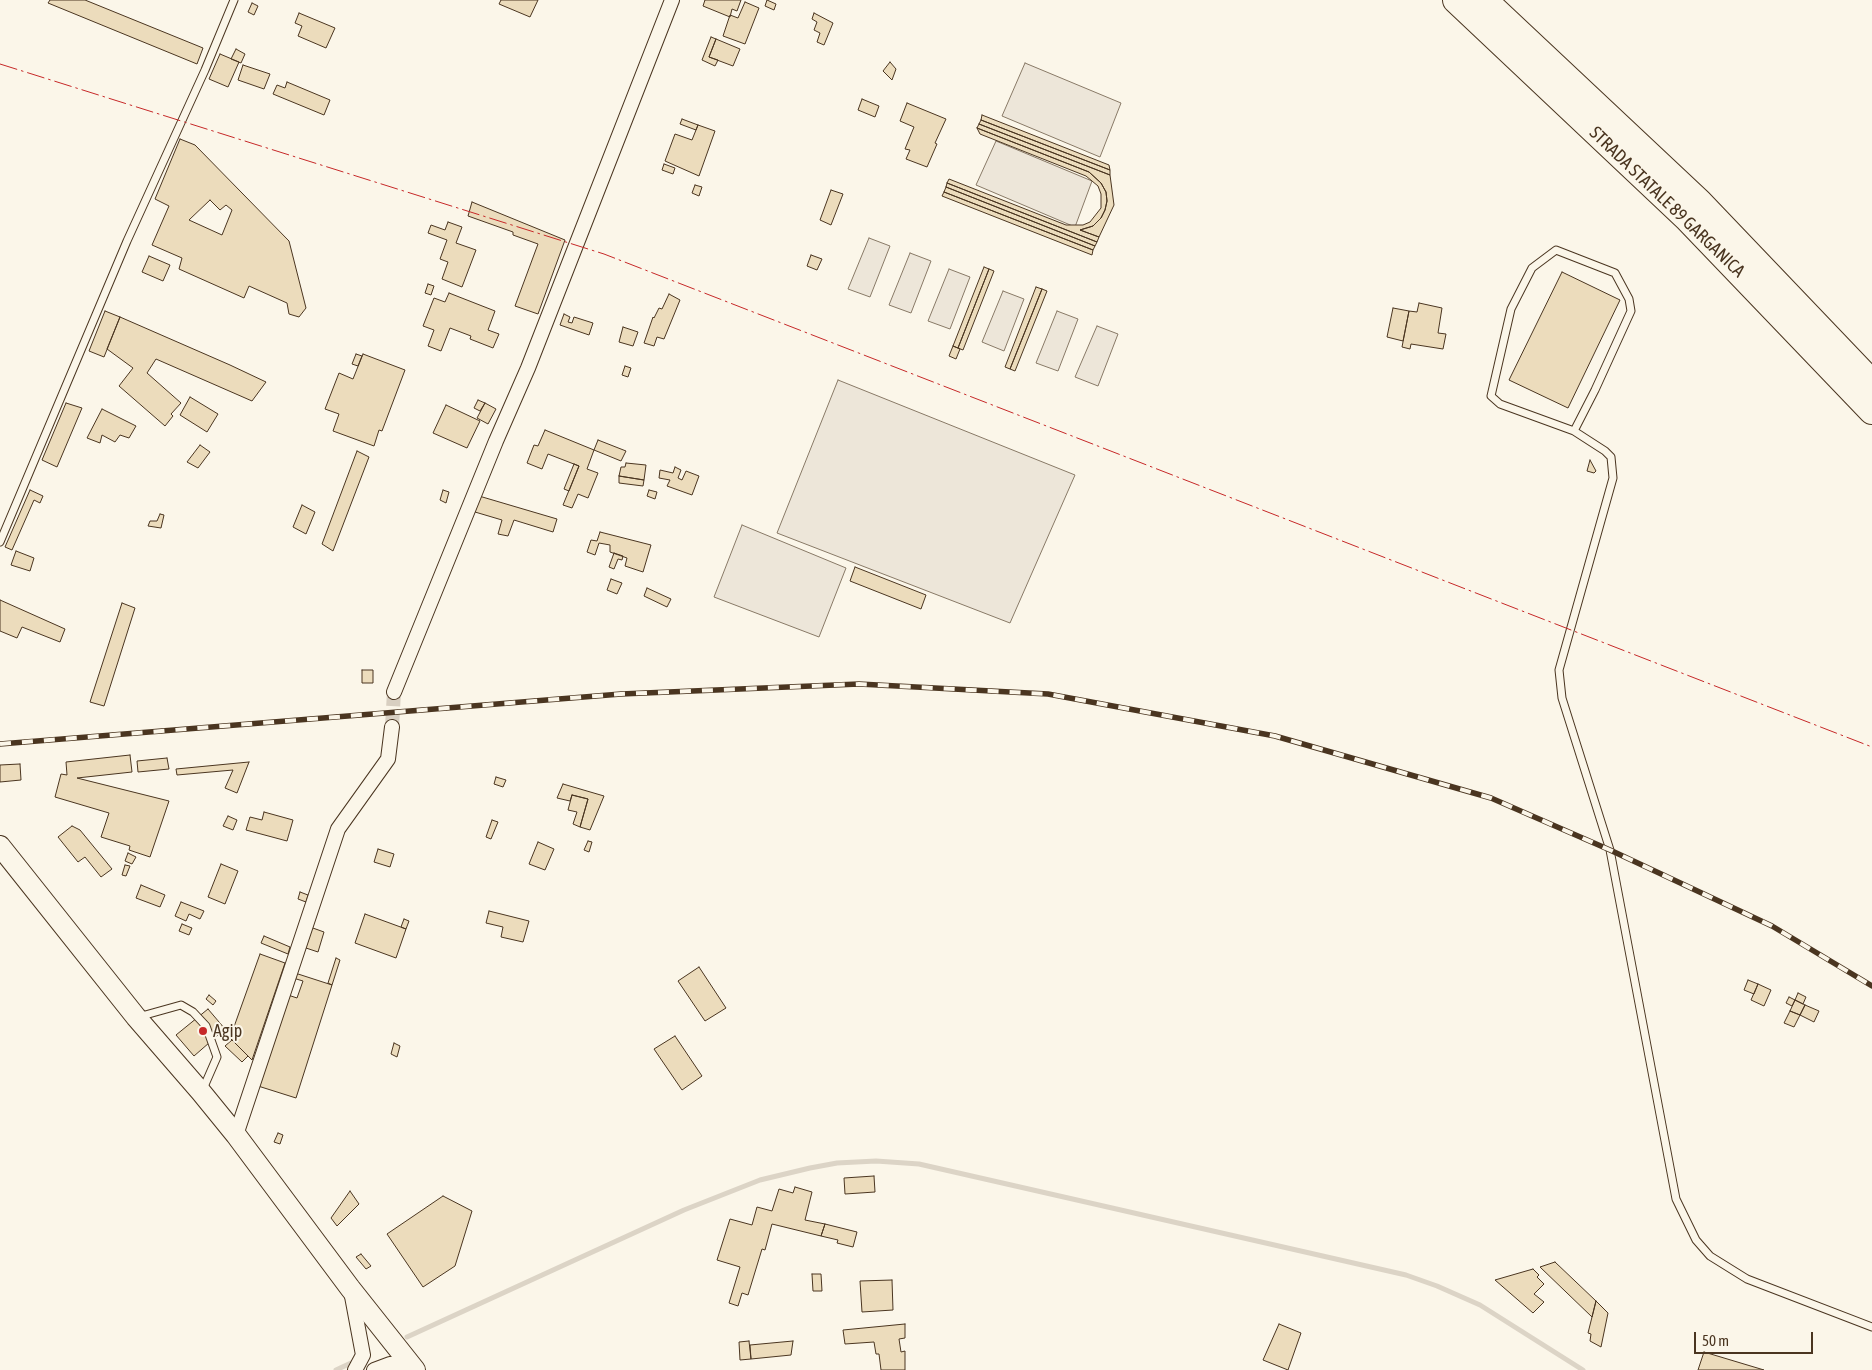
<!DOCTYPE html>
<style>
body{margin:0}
#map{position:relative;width:1872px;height:1370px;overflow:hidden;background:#fbf6e9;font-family:"Asap Condensed",sans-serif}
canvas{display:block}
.scale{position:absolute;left:1694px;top:1332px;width:119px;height:22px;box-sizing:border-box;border:2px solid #4a3520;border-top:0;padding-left:6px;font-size:15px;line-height:18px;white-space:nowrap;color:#4a3520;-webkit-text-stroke:4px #fbf6e9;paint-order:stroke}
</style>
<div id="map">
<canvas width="1872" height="1370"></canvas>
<div class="scale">50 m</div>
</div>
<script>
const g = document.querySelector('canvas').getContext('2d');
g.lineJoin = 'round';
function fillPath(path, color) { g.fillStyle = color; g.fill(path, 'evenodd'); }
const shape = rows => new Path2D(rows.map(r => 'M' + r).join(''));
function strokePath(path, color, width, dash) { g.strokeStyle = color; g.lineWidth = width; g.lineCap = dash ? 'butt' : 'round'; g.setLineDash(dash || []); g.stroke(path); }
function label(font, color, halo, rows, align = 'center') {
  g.font = font + ' "Asap Condensed",sans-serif'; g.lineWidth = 4; g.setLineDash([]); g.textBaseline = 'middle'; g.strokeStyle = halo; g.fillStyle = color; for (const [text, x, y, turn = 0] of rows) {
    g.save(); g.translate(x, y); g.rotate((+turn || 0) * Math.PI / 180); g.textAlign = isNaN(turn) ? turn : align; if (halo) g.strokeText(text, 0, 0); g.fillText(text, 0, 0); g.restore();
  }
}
const green = shape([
 [1025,63,1121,103,1100,157,1002,116,1025,63],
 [996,141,1092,181,1075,227,976,185,996,141],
 [869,238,890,246,870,297,848,289,869,238],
 [910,253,931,261,911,313,889,305,910,253],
 [949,269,970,277,950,329,928,321,949,269],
 [1003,291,1024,299,1004,351,982,342,1003,291],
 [1057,311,1078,319,1058,371,1036,363,1057,311],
 [1097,326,1118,334,1098,386,1075,377,1097,326],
 [838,380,1075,475,1010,623,777,533,838,380],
 [742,525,846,568,819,637,714,597,742,525]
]);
const stream = shape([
 [407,1337,684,1210,760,1180,810,1168,837,1163,876,1161,919,1164,1406,1275,1437,1286,1480,1305,1583,1370],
 [336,1370,351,1363]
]);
const building = shape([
 [50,0,85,0,203,48,197,64,48,3,50,0],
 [501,0,538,0,530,17,499,4,501,0],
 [705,0,741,0,737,11,732,9,730,17,703,6,705,0],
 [767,0,776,4,774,10,765,6,767,0],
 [745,2,759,8,745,44,723,36,730,15,738,18,745,2],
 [252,3,258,6,254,15,248,12,252,3],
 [299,13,335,28,326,48,298,36,302,26,295,23,299,13],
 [814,13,833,23,824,45,817,42,820,33,814,30,817,22,812,19,814,13],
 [711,37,716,39,709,57,718,60,715,66,702,60,711,37],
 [716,39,740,49,733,66,709,57,716,39],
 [236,49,245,54,241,63,231,59,236,49],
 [220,54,239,62,228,87,209,79,220,54],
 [890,62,896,69,892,80,883,71,890,62],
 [243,65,270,74,264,89,238,80,243,65],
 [287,82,330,100,324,115,273,94,277,85,285,88,287,82],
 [862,99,879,106,875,117,858,110,862,99],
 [907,103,946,119,935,143,937,144,927,167,906,159,910,150,905,149,914,127,900,121,907,103],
 [982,115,1109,165,1110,170,981,120,982,115],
 [682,119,698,125,696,130,680,124,682,119],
 [981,120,1110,170,1110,175,979,124,981,120],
 [979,124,1110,175,1114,205,1099,237,1080,230,1093,226,1101,218,1105,210,1107,201,1106,192,1101,183,1089,172,977,128,979,124],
 [698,125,715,131,699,176,665,161,675,134,692,140,698,125],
 [977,128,1089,172,1101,183,1106,192,1107,201,1105,210,1101,218,1093,226,1080,230,1099,237,1097,242,947,183,949,179,1066,225,1083,225,1090,222,1101,208,1101,194,1098,186,1086,176,980,134,977,128],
 [180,139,195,145,289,241,306,308,299,317,289,314,287,303,249,286,244,298,179,269,182,258,152,245,169,206,155,199,180,139],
 [210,200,220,210,226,205,232,210,222,235,189,220,210,200],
 [664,164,675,168,673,174,662,170,664,164],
 [947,183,1097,242,1095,246,946,187,947,183],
 [695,185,702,187,699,196,692,193,695,185],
 [946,187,1095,246,1093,250,944,192,946,187],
 [831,190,843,194,831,225,820,220,831,190],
 [944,192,1093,250,1092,255,942,196,944,192],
 [472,202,565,240,538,314,515,306,538,244,513,235,513,232,468,216,472,202],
 [448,222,462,227,456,243,476,250,462,287,442,279,448,262,440,259,447,240,428,233,431,225,445,230,448,222],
 [811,255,822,259,817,270,807,266,811,255],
 [149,256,170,265,163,281,142,272,149,256],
 [984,267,989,269,958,348,953,346,984,267],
 [989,269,994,271,963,350,958,348,989,269],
 [1562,272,1620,300,1568,408,1509,380,1562,272],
 [428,284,434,286,431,295,425,293,428,284],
 [1036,287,1042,289,1010,369,1005,367,1036,287],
 [1042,289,1047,291,1015,371,1010,369,1042,289],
 [449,293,495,311,488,330,499,334,493,348,470,339,471,336,450,328,441,351,428,346,434,330,423,326,434,298,445,302,449,293],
 [669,294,680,300,664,339,657,337,654,346,644,343,653,317,654,318,659,308,662,309,669,294],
 [1419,303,1442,308,1438,333,1446,334,1443,349,1411,344,1410,349,1402,347,1409,311,1417,312,1419,303],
 [1393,308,1409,311,1403,341,1387,337,1393,308],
 [105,311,120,317,104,357,89,351,105,311],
 [564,314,570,317,568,322,572,323,574,317,593,323,589,335,560,325,564,314],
 [120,317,230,365,266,382,252,401,156,359,147,373,181,403,171,414,173,416,165,426,119,386,133,368,107,349,120,317],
 [623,327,638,332,633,346,619,342,623,327],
 [953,346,960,349,956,359,949,356,953,346],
 [356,354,362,356,358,366,352,364,356,354],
 [363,354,405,370,382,431,379,430,374,446,333,431,339,414,325,409,339,373,353,379,363,354],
 [625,366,631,368,628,377,622,375,625,366],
 [190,397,218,414,207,432,180,415,190,397],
 [478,400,485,403,480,411,474,408,478,400],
 [66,403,82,408,57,467,42,460,66,403],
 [485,403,496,409,488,424,477,418,485,403],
 [446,405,480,421,467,448,433,433,446,405],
 [102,409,136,426,129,438,120,435,115,442,102,435,100,443,87,438,102,409],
 [545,430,594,450,587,469,598,473,588,498,578,494,572,508,563,505,579,466,548,454,542,469,527,463,534,445,538,446,545,430],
 [598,440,626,451,621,461,594,450,598,440],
 [200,445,210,452,198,468,187,462,200,445],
 [357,451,369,457,333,551,322,544,357,451],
 [1590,460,1596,471,1594,473,1587,471,1590,460],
 [626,463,646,465,644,480,619,476,621,467,625,467,626,463],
 [574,464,579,466,569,491,564,489,574,464],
 [675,467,681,470,678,478,682,480,686,471,699,476,692,495,667,486,670,480,659,478,660,470,673,473,675,467],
 [619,476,644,480,643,486,619,483,619,476],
 [30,490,43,496,40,503,34,500,12,550,5,547,30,490],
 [443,490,449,492,446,503,440,500,443,490],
 [649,490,657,492,655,499,647,496,649,490],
 [479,496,557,519,553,532,514,520,508,536,498,534,502,520,475,512,479,496],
 [302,505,315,512,306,534,293,527,302,505],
 [160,514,164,515,161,528,148,526,150,521,157,521,160,514],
 [600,532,651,545,643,572,625,566,627,558,610,552,610,545,599,543,595,555,587,552,591,540,597,541,600,532],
 [16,551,34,558,30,571,11,565,16,551],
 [614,553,623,556,622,560,618,559,614,569,609,567,614,553],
 [855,567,926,595,921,609,850,581,855,567],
 [611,579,622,583,617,594,607,590,611,579],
 [647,588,671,599,667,607,644,596,647,588],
 [0,600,65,629,60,642,22,627,17,638,0,631,0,600],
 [122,603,135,608,104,706,90,702,122,603],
 [362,670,373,670,373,683,362,683,362,670],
 [130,755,132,772,77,778,169,801,150,857,129,850,130,846,101,837,109,813,55,797,61,774,67,775,66,762,130,755],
 [167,758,169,769,138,772,137,761,167,758],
 [249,762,237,793,225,788,233,770,177,775,176,769,249,762],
 [20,764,21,780,0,782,0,765,20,764],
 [496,777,506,780,503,787,494,784,496,777],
 [563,784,604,796,590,830,580,827,588,799,572,795,570,801,557,798,563,784],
 [572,795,588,799,580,827,573,824,577,812,568,810,572,795],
 [264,812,293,820,287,841,246,830,250,817,262,820,264,812],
 [228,816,237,820,233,830,223,826,228,816],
 [492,820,498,822,491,839,486,837,492,820],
 [72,826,80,830,112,869,101,877,85,857,78,862,58,837,72,826],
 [588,841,592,842,589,852,584,850,588,841],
 [538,842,554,849,545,870,529,864,538,842],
 [378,849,394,854,390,867,374,862,378,849],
 [128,853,136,857,132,864,125,861,128,853],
 [221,864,238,871,225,904,208,897,221,864],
 [125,865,130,866,126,876,122,875,125,865],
 [141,885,165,895,160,907,136,898,141,885],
 [300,892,308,895,306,902,298,899,300,892],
 [181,902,204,911,200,919,189,914,186,921,175,916,181,902],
 [489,911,529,921,523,942,501,937,503,927,486,923,489,911],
 [365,914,406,929,396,958,355,943,365,914],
 [404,919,409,921,406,929,401,927,404,919],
 [182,924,192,928,189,935,179,931,182,924],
 [310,927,324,932,318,952,303,947,310,927],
 [264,936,290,947,288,954,261,943,264,936],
 [260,954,285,963,252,1060,230,1038,260,954],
 [336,958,340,960,332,985,328,983,336,958],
 [699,967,726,1008,705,1021,678,981,699,967],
 [295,973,332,985,296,1098,258,1086,288,995,297,998,303,981,293,978,295,973],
 [1748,980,1758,984,1754,994,1744,990,1748,980],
 [1758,984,1771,990,1764,1006,1751,1000,1758,984],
 [1798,993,1806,997,1803,1004,1795,1000,1798,993],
 [209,995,216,1001,213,1005,206,999,209,995],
 [1789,997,1795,1000,1792,1006,1786,1003,1789,997],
 [1795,1000,1805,1005,1800,1015,1790,1011,1795,1000],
 [1805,1005,1819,1011,1814,1022,1800,1015,1805,1005],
 [208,1009,225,1029,194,1056,176,1035,208,1009],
 [1790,1011,1800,1015,1794,1027,1784,1023,1790,1011],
 [675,1036,702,1076,682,1090,654,1049,675,1036],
 [232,1040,248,1056,242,1062,225,1046,232,1040],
 [394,1043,400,1046,397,1057,391,1054,394,1043],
 [278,1133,283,1135,280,1144,274,1142,278,1133],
 [874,1176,875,1192,845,1194,844,1178,874,1176],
 [795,1187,812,1192,805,1220,825,1224,821,1236,772,1224,765,1250,762,1249,748,1295,742,1293,738,1306,729,1303,740,1267,717,1260,730,1219,752,1225,757,1207,772,1211,779,1189,793,1193,795,1187],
 [350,1191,359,1204,337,1226,331,1218,350,1191],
 [443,1196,472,1211,455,1266,423,1287,387,1234,443,1196],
 [825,1224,857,1232,853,1247,837,1243,838,1240,821,1236,825,1224],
 [361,1254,371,1266,366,1269,356,1257,361,1254],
 [1555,1262,1596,1301,1592,1317,1540,1267,1555,1262],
 [1533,1269,1539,1275,1537,1277,1544,1284,1534,1294,1544,1302,1533,1313,1495,1280,1533,1269],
 [812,1274,821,1274,822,1291,813,1291,812,1274],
 [892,1280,893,1310,862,1312,860,1281,892,1280],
 [1596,1301,1608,1313,1601,1347,1590,1341,1591,1334,1588,1333,1596,1301],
 [905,1324,905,1338,899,1339,901,1352,905,1351,905,1370,881,1370,879,1354,876,1354,874,1342,845,1344,843,1330,905,1324],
 [1279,1324,1301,1333,1288,1370,1263,1360,1279,1324],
 [749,1341,751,1359,740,1360,739,1342,749,1341],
 [793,1341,791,1355,751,1359,750,1345,793,1341],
 [1704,1352,1764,1370,1698,1370,1704,1352]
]);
const streetTunnel = shape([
 [392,727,394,692]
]);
const lane = shape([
 [1574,431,1595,390,1631,311,1629,299,1615,273,1556,250,1532,268,1511,309,1491,396,1500,404,1574,431,1605,451,1611,457,1613,478,1559,670,1562,698,1610,850,1676,1199,1696,1240,1710,1256,1747,1279,1872,1327],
 [0,542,127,241,205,70,234,0],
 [138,1017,181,1005,193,1012,206,1026,217,1057,203,1089]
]);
const street = shape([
 [394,692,496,441,528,368,672,0],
 [236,1135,338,829,388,759,392,727],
 [351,1291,363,1355,355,1370],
 [374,1370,390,1364,410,1363]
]);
const secondary = shape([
 [0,846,136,1017,201,1092,236,1135,350,1288,415,1370]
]);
const highway = shape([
 [1456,0,1687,218,1872,411],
 [1484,0,1699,202,1872,383]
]);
const rail = shape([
 [0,744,621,694,859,684,1048,694,1275,736,1491,798,1610,850,1772,926,1872,986]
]);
const power = shape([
 [0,64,604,254,1872,747]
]);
const markers = [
 [203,1031,5,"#c62828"]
];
const streetNames = [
 ["STRADA STATALE 89 GARGANICA",1667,202,44]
];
const poiNames = [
 ["Agip",213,1031]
];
fillPath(green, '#ede6d9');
strokePath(green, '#887966', 1);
strokePath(stream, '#dcd4c6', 5);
fillPath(building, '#ecdcbc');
strokePath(building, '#4a3520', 1);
strokePath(streetTunnel, '#d8cfc1', 14, [14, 7]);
strokePath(lane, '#4a3520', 9);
strokePath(street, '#4a3520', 16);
strokePath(secondary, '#4a3520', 22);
strokePath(highway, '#4a3520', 28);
strokePath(lane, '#fbf6e9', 7);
strokePath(street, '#fbf6e9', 14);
strokePath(secondary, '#fbf6e9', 20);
strokePath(highway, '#fbf6e9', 26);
strokePath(rail, '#4a3520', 5.5);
strokePath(rail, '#fbf6e9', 4, [11]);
strokePath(power, '#c62828', 1, [18, 4, 2.5, 4]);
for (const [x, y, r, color] of markers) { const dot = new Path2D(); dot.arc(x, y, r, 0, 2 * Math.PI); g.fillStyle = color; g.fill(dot); strokePath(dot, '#fbf6e9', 2); }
label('18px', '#4a3520', '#fbf6e9', streetNames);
label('18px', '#4a3520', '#fbf6e9', poiNames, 'left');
</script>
